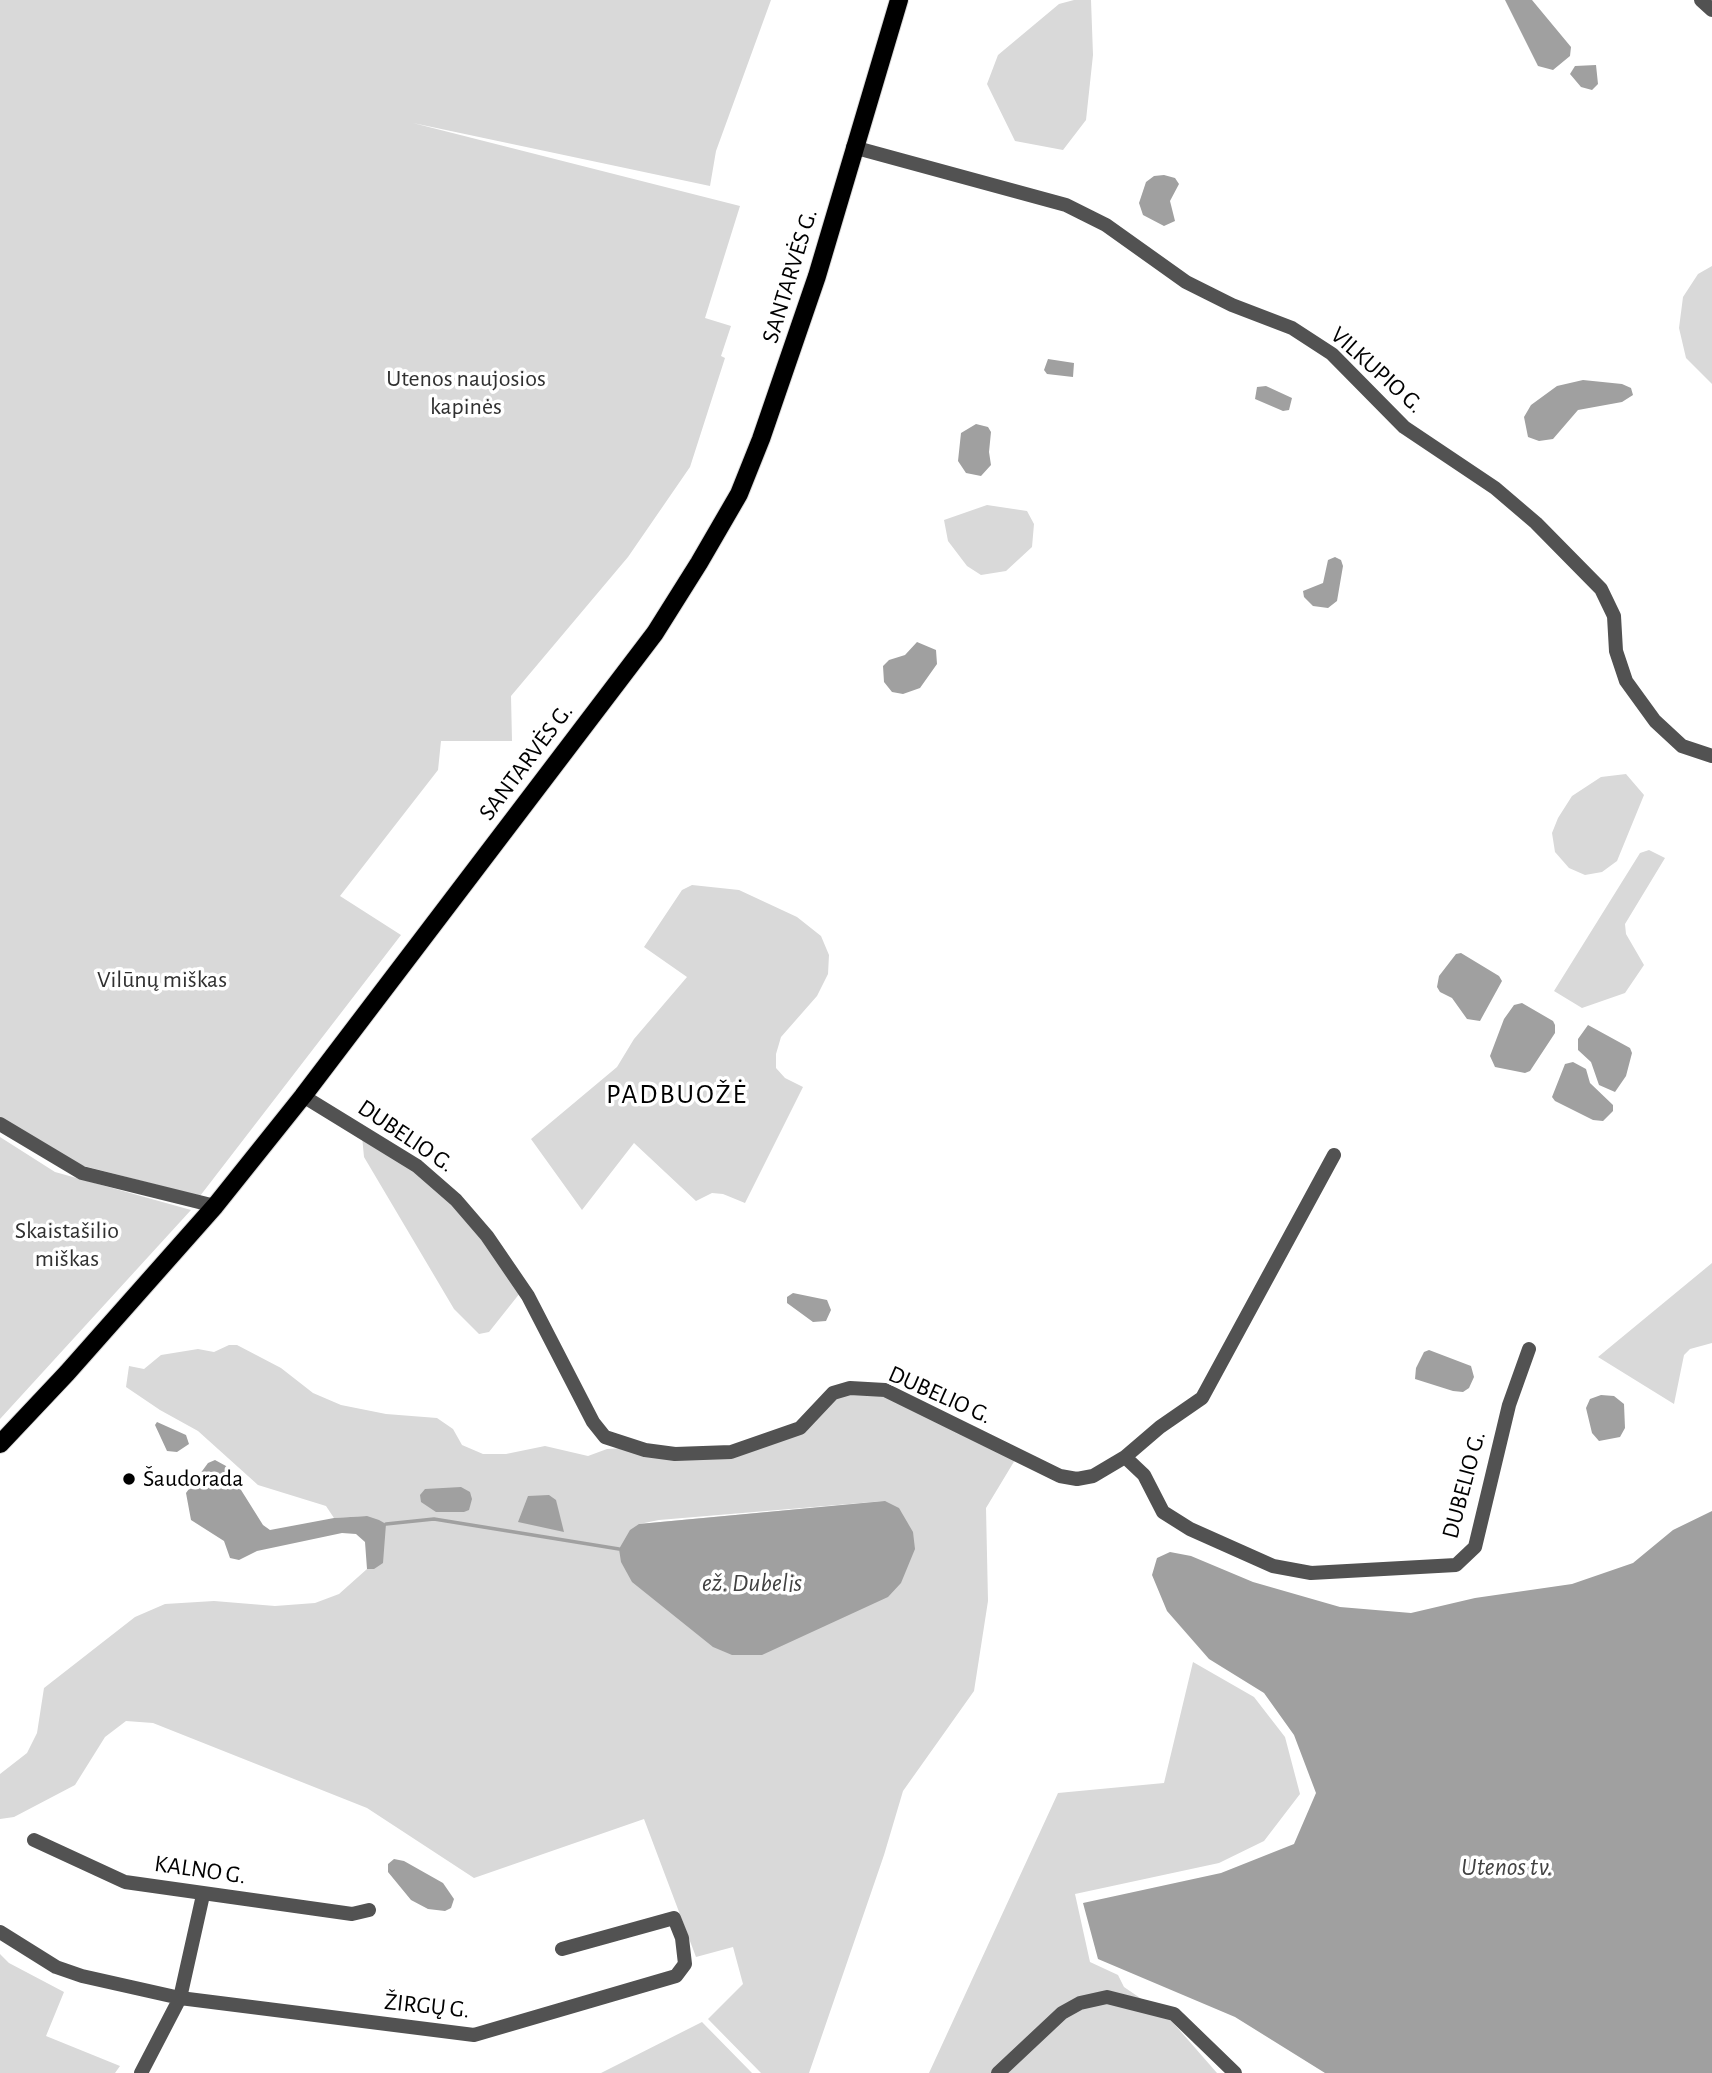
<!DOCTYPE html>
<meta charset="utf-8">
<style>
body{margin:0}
canvas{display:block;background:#fff}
</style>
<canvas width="1712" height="2073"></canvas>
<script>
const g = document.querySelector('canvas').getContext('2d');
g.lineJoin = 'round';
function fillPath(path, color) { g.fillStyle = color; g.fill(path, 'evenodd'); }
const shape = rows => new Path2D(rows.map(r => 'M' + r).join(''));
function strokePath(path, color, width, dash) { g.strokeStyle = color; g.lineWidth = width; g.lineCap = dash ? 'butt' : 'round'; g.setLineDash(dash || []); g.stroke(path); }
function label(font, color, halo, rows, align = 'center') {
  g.font = font + ' "Alegreya Sans",sans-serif'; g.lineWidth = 7; g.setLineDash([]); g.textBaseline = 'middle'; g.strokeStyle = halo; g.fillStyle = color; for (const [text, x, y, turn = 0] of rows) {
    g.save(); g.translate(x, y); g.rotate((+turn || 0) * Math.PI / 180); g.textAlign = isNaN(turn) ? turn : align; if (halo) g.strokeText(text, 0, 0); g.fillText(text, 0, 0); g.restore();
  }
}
const green = shape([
 [0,0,771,0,716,151,710,186,413,123,740,206,705,318,731,326,721,356,725,358,690,467,628,557,511,696,512,741,441,741,438,770,340,896,401,935,200,1196,80,1165,0,1117],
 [1074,0,1091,0,1093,55,1086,120,1063,150,1015,141,987,84,998,55,1059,4],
 [1712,266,1712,384,1686,358,1679,328,1683,297,1698,274],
 [987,505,1027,511,1034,524,1032,547,1006,571,981,575,967,566,948,541,944,520],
 [1626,774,1644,795,1617,861,1602,872,1585,875,1569,868,1555,852,1552,833,1558,818,1572,796,1601,777],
 [1649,850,1665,858,1625,924,1626,934,1644,965,1625,993,1582,1008,1554,991,1640,853],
 [692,885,739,890,797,917,821,936,829,955,828,974,817,996,781,1037,776,1054,776,1068,785,1078,803,1087,745,1203,723,1194,712,1193,696,1201,634,1143,582,1210,531,1139,617,1067,634,1039,687,977,644,947,682,890],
 [362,1136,416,1171,460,1210,520,1293,489,1332,479,1334,454,1309,364,1157],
 [0,1137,55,1172,191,1210,0,1419],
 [1712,1263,1712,1343,1690,1349,1684,1355,1674,1404,1598,1357],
 [229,1345,237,1345,281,1368,313,1393,341,1405,386,1414,437,1418,453,1429,462,1445,483,1454,506,1454,545,1446,588,1456,607,1449,624,1448,662,1456,786,1439,832,1400,852,1392,892,1398,1015,1460,986,1508,988,1601,974,1691,903,1791,884,1855,809,2073,761,2073,708,2019,743,1984,733,1947,696,1957,644,1819,474,1878,367,1808,153,1723,126,1721,105,1737,75,1785,14,1817,0,1819,0,1774,27,1753,37,1733,44,1688,135,1617,165,1604,214,1601,275,1606,315,1603,339,1594,367,1569,374,1569,367,1516,334,1518,326,1506,258,1485,198,1431,160,1410,126,1387,129,1366,144,1369,161,1355,198,1349,214,1352],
 [885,1501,639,1524,659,1520],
 [1193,1662,1254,1697,1285,1737,1300,1794,1264,1841,1219,1863,1075,1894,1090,1962,1118,1975,1124,1987,1168,2017,1217,2073,929,2073,1058,1793,1164,1783],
 [0,1954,9,1963,64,1992,46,2036,120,2066,115,2073,0,2073],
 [702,2022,752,2073,601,2073]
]);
const water = shape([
 [1505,0,1532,0,1571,47,1570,56,1553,70,1538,66],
 [1596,65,1598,84,1592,90,1581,87,1570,74,1575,66],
 [1164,175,1175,178,1179,184,1170,201,1175,221,1164,226,1143,215,1139,203,1146,182,1154,176],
 [1048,359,1074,363,1073,377,1047,374,1044,370],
 [1583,380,1622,384,1631,388,1633,395,1622,402,1578,410,1553,439,1539,441,1528,437,1524,417,1531,405,1557,386],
 [1266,386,1292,398,1289,410,1283,411,1255,399,1257,387],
 [976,424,988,427,991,432,989,452,991,465,981,476,966,473,958,461,961,433],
 [1335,557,1341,560,1343,566,1337,601,1328,608,1313,606,1304,597,1303,591,1323,583,1328,560],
 [917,642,936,650,937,664,920,688,903,694,892,692,884,682,883,666,889,660,905,655],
 [1461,953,1499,976,1502,981,1480,1021,1467,1019,1452,998,1440,992,1437,987,1439,976,1456,954],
 [1522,1003,1553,1021,1555,1025,1555,1033,1530,1071,1525,1073,1495,1067,1490,1056,1504,1019,1514,1005],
 [1588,1025,1630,1048,1632,1053,1626,1076,1615,1092,1599,1085,1591,1062,1578,1050,1578,1039],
 [1573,1062,1586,1069,1590,1083,1613,1105,1613,1111,1603,1121,1593,1120,1555,1101,1552,1097,1565,1064],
 [793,1293,827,1300,831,1310,826,1321,813,1322,787,1303,787,1297],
 [1429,1350,1471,1366,1474,1377,1469,1388,1463,1392,1453,1391,1415,1379,1416,1368,1424,1352],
 [1601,1395,1614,1396,1624,1404,1625,1428,1620,1437,1599,1441,1592,1433,1586,1408,1590,1399],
 [157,1422,186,1435,189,1444,177,1452,167,1451,155,1425],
 [215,1460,226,1466,263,1525,270,1530,334,1518,367,1516,379,1520,386,1524,383,1563,374,1569,367,1569,365,1542,356,1534,342,1533,257,1551,239,1560,230,1558,224,1541,191,1520,186,1493,208,1463],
 [461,1487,470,1492,472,1499,469,1510,464,1512,436,1512,421,1502,420,1495,425,1489],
 [549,1495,556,1500,564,1532,518,1522,528,1496],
 [885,1501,899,1508,913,1532,915,1549,901,1583,888,1597,762,1655,732,1655,713,1647,632,1582,621,1562,619,1549,630,1530,639,1524],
 [1712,1511,1712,2073,1325,2073,1235,2017,1098,1959,1083,1903,1221,1873,1294,1844,1316,1793,1294,1735,1264,1693,1209,1659,1167,1611,1152,1575,1157,1558,1170,1552,1191,1556,1253,1582,1340,1607,1411,1613,1475,1598,1572,1584,1633,1563,1673,1530],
 [394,1859,404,1861,443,1883,454,1899,451,1908,445,1911,428,1909,411,1900,388,1872,388,1864]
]);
const stream = shape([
 [386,1524,434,1519,619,1549]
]);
const minor = shape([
 [1701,0,1712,10],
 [853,147,1066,205,1106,225,1186,282,1232,305,1292,328,1332,354,1404,427,1495,488,1536,523,1601,589,1614,616,1616,651,1626,681,1655,721,1682,746,1712,756],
 [303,1096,417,1166,456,1200,487,1236,528,1296,593,1422,605,1437,645,1450,675,1454,731,1452,800,1428,833,1393,850,1388,885,1390,1060,1476,1077,1479,1093,1476,1125,1457,1144,1475,1163,1512,1190,1529,1273,1566,1311,1573,1456,1565,1475,1547,1509,1405,1529,1349],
 [0,1124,82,1173,215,1206],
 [1125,1457,1160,1427,1202,1398,1334,1155],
 [34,1840,125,1882,352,1914,369,1910],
 [0,1932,56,1967,82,1976,180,1998,474,2035,676,1976,685,1964,682,1938,674,1918,562,1949],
 [141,2073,180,1998,203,1895],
 [998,2073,1062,2013,1080,2003,1107,1997,1174,2014,1235,2073]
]);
const major = shape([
 [0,1444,67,1373,215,1206,303,1096,655,633,699,563,739,494,761,439,817,276,899,0]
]);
const markers = [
 [129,1479,7,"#000"]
];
const streetNames = [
 ["SANTARVĖS G.",790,276,-73],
 ["VILKUPIO G.",1377,370,42],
 ["SANTARVĖS G.",526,762,-53],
 ["DUBELIO G.",406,1136,34],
 ["DUBELIO G.",940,1395,24],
 ["DUBELIO G.",1464,1485,-75],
 ["KALNO G.",200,1870,8],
 ["ŽIRGŲ G.",427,2006,6]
];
const parkNames = [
 ["Utenos naujosios",466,379],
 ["kapinės",466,407],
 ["Vilūnų miškas",162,980],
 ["Skaistašilio",67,1231],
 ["miškas",67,1259]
];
const poiNames = [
 ["Šaudorada",143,1479]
];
const waterNames = [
 ["ež. Dubelis",752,1583],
 ["Utenos tv.",1507,1867]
];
const quarterNames = [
 ["PADBUOŽĖ",677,1095]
];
fillPath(green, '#d9d9d9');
fillPath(water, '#a0a0a0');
strokePath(stream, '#a0a0a0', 3.5);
strokePath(major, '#dbdbdb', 20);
strokePath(minor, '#525252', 14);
strokePath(major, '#000', 18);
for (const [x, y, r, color] of markers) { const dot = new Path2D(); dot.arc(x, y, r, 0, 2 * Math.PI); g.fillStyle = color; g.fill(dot); strokePath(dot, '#fff', 2.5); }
label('24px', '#000', '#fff', streetNames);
label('24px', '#303030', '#fff', parkNames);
label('24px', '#000', '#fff', poiNames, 'left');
label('italic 26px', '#414141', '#fff', waterNames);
g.letterSpacing = '2px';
label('28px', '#000', '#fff', quarterNames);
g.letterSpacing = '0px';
</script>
